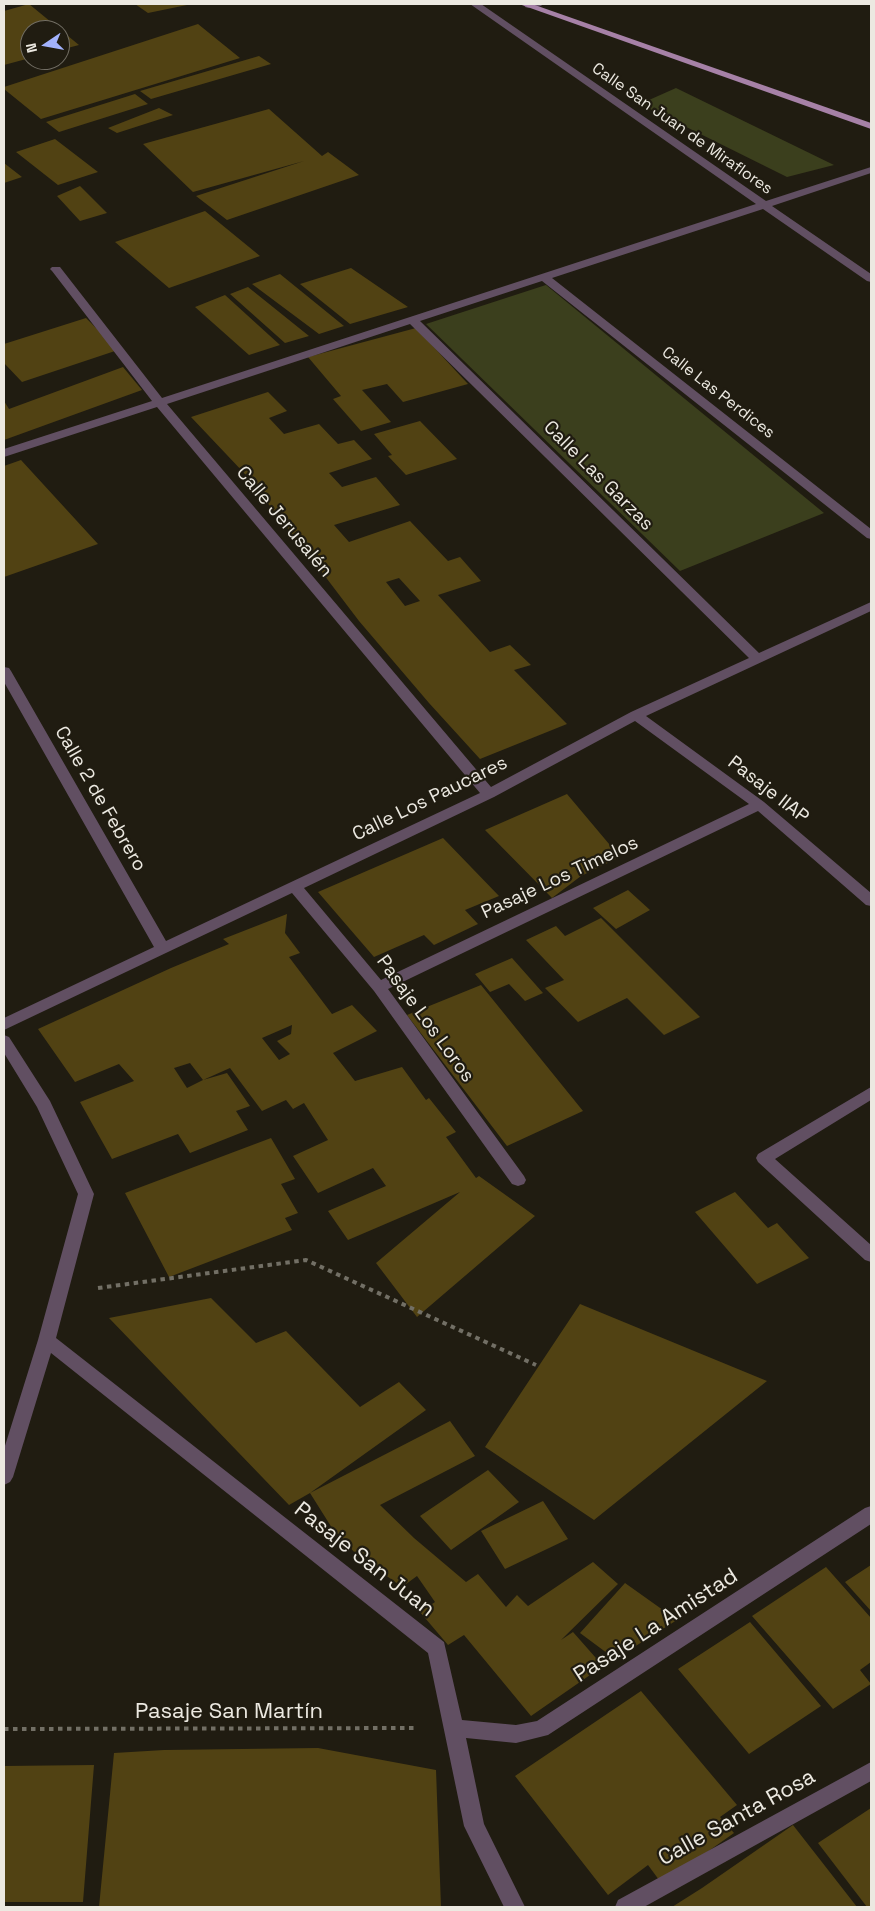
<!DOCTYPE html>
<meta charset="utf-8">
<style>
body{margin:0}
#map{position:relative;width:875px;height:1911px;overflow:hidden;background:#201c11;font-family:"Space Grotesk",sans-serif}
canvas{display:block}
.frame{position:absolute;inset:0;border:5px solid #ece9e1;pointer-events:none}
.north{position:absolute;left:20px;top:20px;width:50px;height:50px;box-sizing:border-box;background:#201c11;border:1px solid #726e64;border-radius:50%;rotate:258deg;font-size:14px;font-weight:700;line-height:20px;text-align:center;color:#ece9e1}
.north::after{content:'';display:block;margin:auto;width:18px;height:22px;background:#a2b2fd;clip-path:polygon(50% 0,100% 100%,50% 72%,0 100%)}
</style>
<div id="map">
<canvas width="875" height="1911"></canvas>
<div class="frame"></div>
<div class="north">N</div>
</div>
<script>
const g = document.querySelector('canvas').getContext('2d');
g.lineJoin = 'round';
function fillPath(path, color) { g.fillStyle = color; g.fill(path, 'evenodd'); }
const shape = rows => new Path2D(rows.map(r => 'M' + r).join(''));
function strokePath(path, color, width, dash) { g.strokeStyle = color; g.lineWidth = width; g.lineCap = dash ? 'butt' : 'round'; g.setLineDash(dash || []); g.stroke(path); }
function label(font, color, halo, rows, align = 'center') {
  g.font = font + ' "Space Grotesk",sans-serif'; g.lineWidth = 4.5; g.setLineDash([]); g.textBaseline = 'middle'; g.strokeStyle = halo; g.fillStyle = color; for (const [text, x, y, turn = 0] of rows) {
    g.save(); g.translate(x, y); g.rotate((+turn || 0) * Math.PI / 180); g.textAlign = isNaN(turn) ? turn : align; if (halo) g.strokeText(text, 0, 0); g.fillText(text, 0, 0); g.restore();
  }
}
const green = shape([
 [676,88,834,165,787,177,640,104],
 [552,283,546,285,824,513,680,571,426,324]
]);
const building = shape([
 [29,4,79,45,60,50,60,30,30,30,30,58,4,65,4,11],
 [135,4,187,4,187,5,148,13],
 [198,24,240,58,41,119,4,89,4,87],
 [259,56,271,64,151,99,140,91],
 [135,94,148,104,59,132,46,122],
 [159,108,173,115,117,133,108,128],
 [269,109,322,156,328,152,359,175,227,220,196,196,304,161,193,192,143,144],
 [55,139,98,172,58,185,16,152],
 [4,163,22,177,4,183],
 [80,186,107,213,80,221,57,196],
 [205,211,260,256,169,288,115,242],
 [351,268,408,307,350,324,300,284],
 [280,274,344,326,319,334,252,284],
 [248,287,309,336,285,343,230,294],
 [225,295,280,345,249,355,195,307],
 [86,318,118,350,22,382,4,363,4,344],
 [416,328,468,384,403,402,387,384,362,390,391,422,361,431,333,399,341,396,308,357],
 [123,367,142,390,4,440,4,401,9,409],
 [268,392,287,411,269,418,284,434,319,424,338,444,354,440,372,459,329,473,342,487,376,477,400,505,334,525,349,542,410,521,448,561,460,557,481,581,438,595,490,652,510,645,531,665,514,670,567,724,480,759,429,703,359,621,318,567,244,473,191,417],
 [399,578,420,601,405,606,386,582],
 [420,421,457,459,406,475,388,456,392,455,374,434],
 [21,460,98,544,4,577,4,466],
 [567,794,620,857,581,876,552,898,485,830],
 [443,838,499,896,465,910,478,924,434,945,424,935,374,957,318,892],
 [628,890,650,910,616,929,593,908],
 [287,914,285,933,300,953,289,957,332,1014,352,1005,377,1031,333,1053,355,1081,402,1067,426,1100,429,1098,456,1132,446,1137,476,1178,479,1176,535,1216,417,1317,376,1263,460,1192,348,1240,328,1211,386,1186,373,1168,318,1193,293,1156,328,1140,304,1103,293,1109,286,1100,262,1111,230,1068,203,1080,190,1063,174,1068,187,1088,203,1080,227,1073,250,1106,236,1111,248,1130,190,1153,178,1134,112,1159,80,1102,134,1081,119,1064,75,1082,38,1029,171,968,229,944,223,939],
 [292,1025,291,1034,277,1041,290,1054,279,1060,262,1038],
 [601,918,700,1017,664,1035,627,998,578,1022,545,988,564,980,526,940,556,926,565,936],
 [512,958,543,993,525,1001,509,984,490,992,475,974],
 [481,985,583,1111,507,1146,407,1015],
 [271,1138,295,1179,281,1184,298,1213,285,1218,292,1230,169,1277,125,1193],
 [735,1192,768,1228,777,1223,809,1258,757,1284,695,1212],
 [211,1298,256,1343,286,1331,360,1407,399,1382,426,1410,310,1493,289,1505,109,1318],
 [580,1304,767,1381,594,1520,485,1447],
 [450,1421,475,1456,380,1505,414,1538,466,1582,478,1574,506,1607,517,1595,528,1606,593,1562,618,1584,561,1640,573,1632,603,1666,531,1716,464,1635,448,1645,420,1612,435,1602,417,1576,402,1587,356,1554,332,1528,310,1493],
 [488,1470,519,1502,451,1550,420,1516],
 [543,1501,568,1539,505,1569,481,1531],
 [871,1565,871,1611,845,1582],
 [826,1567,871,1618,871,1662,860,1670,871,1684,833,1709,752,1616],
 [625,1583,677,1620,615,1659,580,1633],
 [750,1622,821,1706,749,1754,678,1669],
 [641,1691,737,1805,720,1817,734,1833,662,1884,648,1865,608,1895,515,1776],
 [318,1748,436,1770,441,1907,99,1907,114,1753,164,1750],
 [94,1765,83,1902,4,1902,4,1766],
 [871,1808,871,1907,867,1907,818,1843],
 [793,1825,857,1907,672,1907,702,1888]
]);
const path = shape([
 [98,1288,306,1260,536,1365],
 [4,1729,415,1728]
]);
const street = shape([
 [470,4,481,4,766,201,871,167,871,173,772,206,871,274,871,282,867,281,763,209,552,278,871,529,871,539,867,538,542,281,420,321,759,653,871,602,871,611,646,716,764,802,871,893,871,906,866,905,758,811,388,989,524,1176,526,1180,524,1184,518,1186,512,1184,374,991,292,893,4,1030,4,1018,154,947,4,682,4,667,9,668,11,671,166,941,480,793,157,407,4,457,4,449,152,401,52,271,50,269,52,267,60,267,162,398,756,204,470,4],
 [410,324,749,658,631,712,491,787,167,404,410,324],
 [635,721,749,804,381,980,304,888,494,797,635,721],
 [524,4,543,4,541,6,528,8,525,7,524,4],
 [4,1035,9,1037,50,1101,94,1194,56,1338,444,1642,462,1720,516,1725,537,1721,865,1508,871,1506,871,1524,548,1735,516,1743,466,1738,484,1824,525,1907,504,1907,464,1826,428,1653,51,1353,13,1477,10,1482,4,1485,4,1449,38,1340,78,1194,37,1107,4,1053,4,1035],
 [871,1087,871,1100,775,1159,871,1245,871,1262,865,1260,758,1162,756,1158,758,1154,871,1087],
 [871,1762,871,1781,644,1907,615,1907,618,1900,871,1762]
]);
const primary = shape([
 [519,4,532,4,871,123,871,129,519,4]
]);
const farStreetnames = [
 ["Calle San Juan de Miraflores",682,129,35],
 ["Calle Las Perdices",718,393,38]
];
const streetNames = [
 ["Calle Las Garzas",598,476,45],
 ["Calle Jerusalén",284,522,50],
 ["Pasaje IIAP",768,790,38],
 ["Calle 2 de Febrero",100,799,60],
 ["Calle Los Paucares",430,799,-26],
 ["Pasaje Los Timelos",560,878,-25],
 ["Pasaje Los Loros",425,1019,54]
];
const nearStreetnames = [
 ["Pasaje San Juan",364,1560,38],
 ["Pasaje La Amistad",656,1626,-33],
 ["Pasaje San Martín",229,1712],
 ["Calle Santa Rosa",737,1818,-29]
];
fillPath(green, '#3b3f1d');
fillPath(building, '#514213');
strokePath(path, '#726f65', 4, [4.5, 4.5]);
fillPath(street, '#614f62');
fillPath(primary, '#a681a7');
label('16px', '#ece9e1', '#201c11', farStreetnames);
label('19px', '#ece9e1', '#201c11', streetNames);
label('22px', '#ece9e1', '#201c11', nearStreetnames);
</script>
